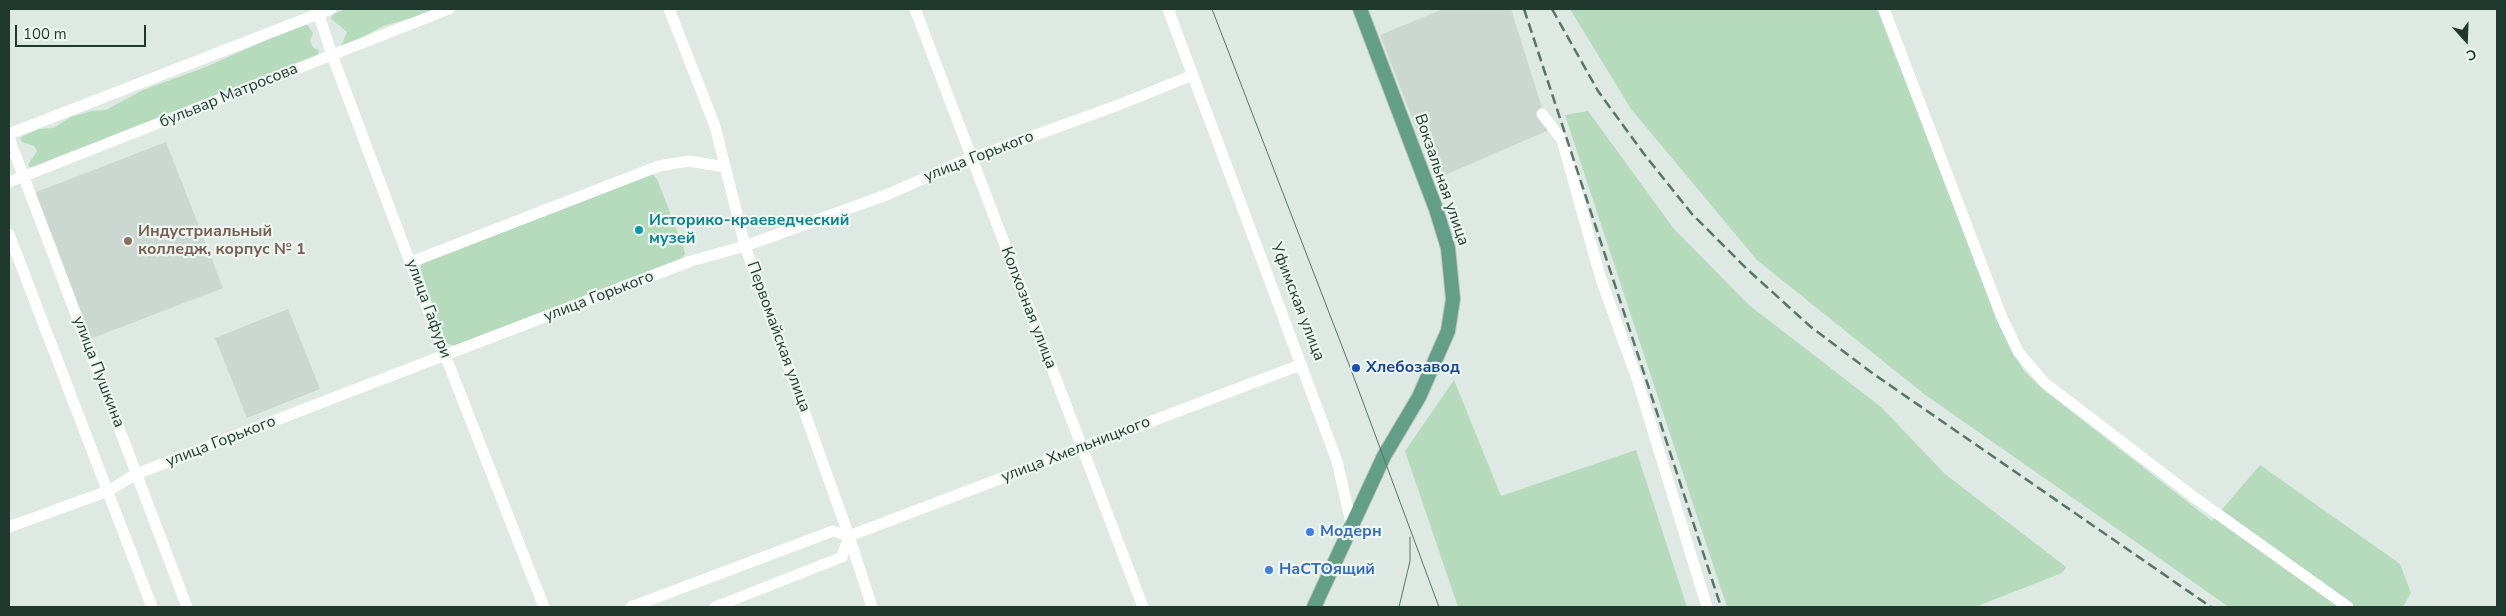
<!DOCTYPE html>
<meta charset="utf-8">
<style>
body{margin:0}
#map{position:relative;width:2506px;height:616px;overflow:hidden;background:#dde9e2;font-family:"Nunito Sans",sans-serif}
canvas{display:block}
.frame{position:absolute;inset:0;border:10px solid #1f382e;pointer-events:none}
.north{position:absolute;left:2441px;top:15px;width:50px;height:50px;-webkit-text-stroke:4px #edf6f0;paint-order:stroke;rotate:160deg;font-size:14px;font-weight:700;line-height:20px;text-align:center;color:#1f382e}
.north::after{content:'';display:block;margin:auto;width:18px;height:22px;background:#1f382e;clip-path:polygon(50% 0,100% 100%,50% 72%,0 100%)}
.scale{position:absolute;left:15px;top:25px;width:131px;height:22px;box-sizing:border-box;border:2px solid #1f382e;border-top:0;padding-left:6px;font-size:15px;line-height:18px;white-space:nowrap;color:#1f382e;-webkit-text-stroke:4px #edf6f0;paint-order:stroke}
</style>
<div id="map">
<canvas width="2506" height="616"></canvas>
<div class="frame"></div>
<div class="north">С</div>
<div class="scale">100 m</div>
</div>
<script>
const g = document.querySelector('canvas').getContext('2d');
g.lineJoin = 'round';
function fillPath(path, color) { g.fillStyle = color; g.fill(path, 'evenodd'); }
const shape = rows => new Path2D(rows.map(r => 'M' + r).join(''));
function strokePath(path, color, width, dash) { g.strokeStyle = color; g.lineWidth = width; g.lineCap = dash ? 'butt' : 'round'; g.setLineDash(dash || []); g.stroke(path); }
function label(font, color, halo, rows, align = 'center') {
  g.font = font + ' "Nunito Sans",sans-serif'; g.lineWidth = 4.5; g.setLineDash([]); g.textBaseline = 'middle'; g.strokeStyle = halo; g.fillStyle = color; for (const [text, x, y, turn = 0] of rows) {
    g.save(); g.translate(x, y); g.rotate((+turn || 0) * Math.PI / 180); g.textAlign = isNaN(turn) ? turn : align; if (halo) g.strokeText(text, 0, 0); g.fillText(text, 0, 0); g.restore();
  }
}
const built = shape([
 [1443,9,1511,9,1549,130,1436,179,1380,35],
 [166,142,223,288,90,339,34,193],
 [288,309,320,389,247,418,215,338]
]);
const green = shape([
 [346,9,444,9,383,26,348,45,341,46,347,32,331,19,333,14],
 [1570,9,1877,9,2008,344,2024,371,2045,391,2212,521,2260,465,2400,564,2411,593,2403,607,2229,607,1924,394,1757,260,1631,109],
 [302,24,307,25,313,33,310,41,313,48,319,50,317,57,31,168,28,165,37,151,34,146,22,142,20,138,23,136,39,129,53,128,71,117,92,111,106,110,143,90,206,67],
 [1588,111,1674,229,1749,305,1881,407,1945,474,2066,567,2062,573,1975,607,1727,607,1565,115],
 [650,172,657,179,684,249,685,254,682,258,454,346,446,343,421,271,421,265,426,260],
 [1454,380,1501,496,1636,450,1687,607,1458,607,1405,451]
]);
const minor = shape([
 [317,9,332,55,445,355,544,607],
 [669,9,715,126,745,246,849,536,872,607],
 [915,9,1143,607],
 [1168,9,1337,461,1352,527],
 [1884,9,2002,318,2019,353,2045,383,2194,497,2348,607],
 [1542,114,1562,140,1601,279,1637,379,1707,607],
 [9,134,331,9],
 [9,138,187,607],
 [9,182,449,9],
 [9,234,152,607],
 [411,262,659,166,689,161,724,167],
 [9,527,108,491,136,474,445,355,691,261,745,246,889,194,956,164,1121,104,1193,75],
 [631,607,833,531,849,536,1292,368,1302,366],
 [715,607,842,557,849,536]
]);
const major = shape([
 [1314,607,1384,456,1419,397,1448,331,1453,299,1448,248,1436,209,1360,9]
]);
const tram = shape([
 [1212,9,1350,367,1439,607],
 [1399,607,1410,561,1410,537]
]);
const rail = shape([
 [1524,9,1721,607],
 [1552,9,1598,91,1644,154,1692,214,1748,270,1811,327,1875,375,2211,607]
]);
const markers = [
 [639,230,5,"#0f9aa8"],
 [128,241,5,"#8d6e63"],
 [1356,368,5,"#1a4fb4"],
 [1310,532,5,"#3f7fe0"],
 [1269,570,5,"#3f7fe0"]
];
const streetNames = [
 ["бульвар Матросова",229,96,-22],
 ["улица Горького",979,157,-21],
 ["Вокзальная улица",1441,180,71],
 ["улица Горького",599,297,-21],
 ["Уфимская улица",1297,302,69],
 ["Колхозная улица",1028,308,69],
 ["улица Гафури",428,309,70],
 ["Первомайская улица",778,337,70],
 ["улица Пушкина",98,372,69],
 ["улица Горького",221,442,-21],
 ["улица Хмельницкого",1076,450,-21]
];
const cultureNames = [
 ["Историко-краеведческий",649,221],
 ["музей",649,239]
];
const educationNames = [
 ["Индустриальный",138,232],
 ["колледж, корпус № 1",138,250]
];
const transitNames = [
 ["Хлебозавод",1366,368]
];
const shopNames = [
 ["Модерн",1320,532],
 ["НаСТОящий",1279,570]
];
fillPath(built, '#cbd8d1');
fillPath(green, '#b6dabc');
strokePath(major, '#bcc3c0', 16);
strokePath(minor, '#fff', 11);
strokePath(major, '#629e88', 14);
strokePath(tram, '#59746a', 1);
strokePath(rail, '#59746a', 2.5, [10, 5]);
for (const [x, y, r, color] of markers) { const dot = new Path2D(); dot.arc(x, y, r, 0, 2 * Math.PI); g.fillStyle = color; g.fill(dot); strokePath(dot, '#edf6f0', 2); }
label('16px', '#1f382e', '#edf6f0', streetNames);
label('bold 16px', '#0d838f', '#edf6f0', cultureNames, 'left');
label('bold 16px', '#785e54', '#edf6f0', educationNames, 'left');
label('bold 16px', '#164399', '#edf6f0', transitNames, 'left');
label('bold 16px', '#366cbe', '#edf6f0', shopNames, 'left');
</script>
